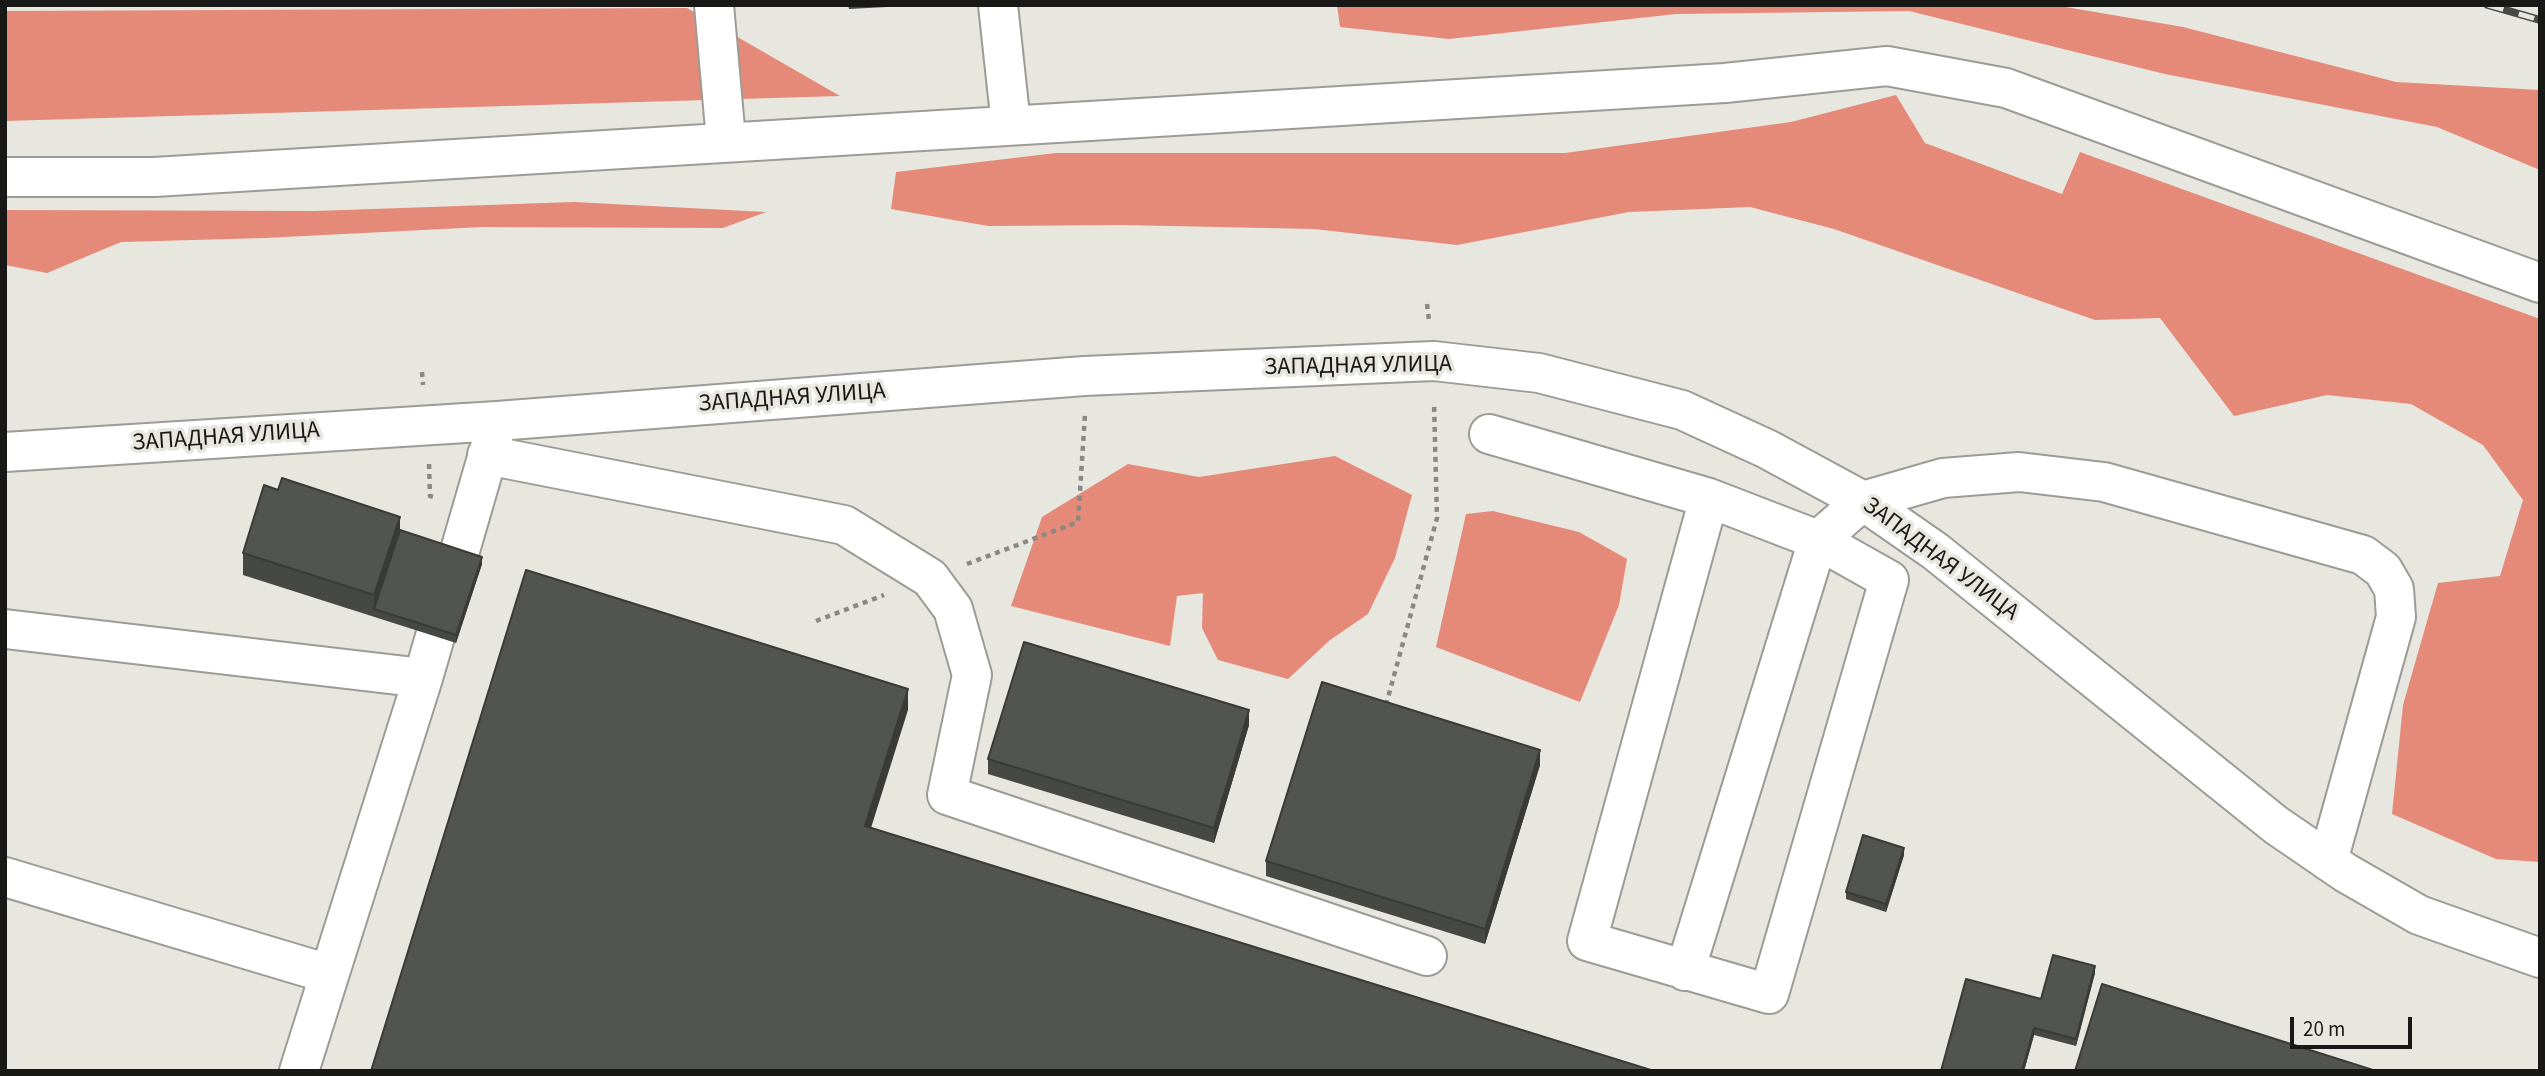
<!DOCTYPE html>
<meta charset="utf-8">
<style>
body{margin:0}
#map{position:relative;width:2545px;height:1076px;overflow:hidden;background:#e7e6df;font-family:"Source Sans 3",sans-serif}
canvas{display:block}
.frame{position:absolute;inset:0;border:7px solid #181816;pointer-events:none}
.scale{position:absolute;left:2290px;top:1017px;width:122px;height:32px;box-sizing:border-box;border:4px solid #181816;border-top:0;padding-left:9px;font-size:21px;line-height:24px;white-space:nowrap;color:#181816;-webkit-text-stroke:5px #e7e6df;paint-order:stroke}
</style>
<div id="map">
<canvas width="2545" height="1076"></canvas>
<div class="frame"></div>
<div class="scale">20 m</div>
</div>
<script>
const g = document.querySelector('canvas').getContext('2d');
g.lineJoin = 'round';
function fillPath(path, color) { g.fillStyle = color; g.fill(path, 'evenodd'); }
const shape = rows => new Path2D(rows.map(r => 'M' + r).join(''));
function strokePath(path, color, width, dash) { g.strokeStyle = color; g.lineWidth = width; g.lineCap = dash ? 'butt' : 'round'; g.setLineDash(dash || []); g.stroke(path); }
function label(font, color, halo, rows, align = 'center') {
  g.font = font + ' "Source Sans 3",sans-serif'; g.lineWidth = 7; g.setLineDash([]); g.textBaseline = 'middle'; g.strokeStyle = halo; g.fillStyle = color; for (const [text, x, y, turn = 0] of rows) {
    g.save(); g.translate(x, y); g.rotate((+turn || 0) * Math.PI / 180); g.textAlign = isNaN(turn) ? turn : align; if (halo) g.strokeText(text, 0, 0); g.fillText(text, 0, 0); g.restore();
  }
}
const forest = shape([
 [1337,5,2054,5,2183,27,2396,82,2540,90,2540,170,2437,127,2165,74,1909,11,1676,14,1449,39,1340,27],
 [687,8,840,96,5,121,5,11],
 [1896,95,1925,143,2062,194,2080,152,2540,319,2540,862,2496,859,2392,814,2403,705,2438,583,2500,576,2523,500,2483,445,2411,404,2327,395,2234,416,2160,318,2095,320,1834,229,1750,207,1629,212,1457,245,1314,229,1123,225,988,226,891,209,896,172,1056,153,1565,153,1791,122],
 [574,202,766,212,723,228,482,227,265,238,121,242,47,273,5,265,5,210,315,211],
 [1335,456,1412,495,1395,558,1368,614,1330,640,1288,679,1218,660,1202,628,1203,593,1177,596,1170,646,1011,606,1042,517,1128,464,1199,477],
 [1493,511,1579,532,1627,559,1619,605,1580,702,1436,647,1466,514]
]);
const path = shape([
 [1427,304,1429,320],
 [422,372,423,385],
 [429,464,430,496,434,497],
 [967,564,1078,522,1085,414],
 [816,621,884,595],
 [1386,705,1437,518,1434,402]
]);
const minor = shape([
 [714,5,726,140],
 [998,5,1011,125],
 [5,177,154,177,1725,83,1887,66,2006,88,2540,283],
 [1489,434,1709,498,1818,540,1889,580,1769,994,1587,941,1709,498],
 [5,452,497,421,1084,376,1434,361,1539,373,1682,410,1767,449,1863,501,1935,551,2276,825,2346,873,2419,915,2540,958],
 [487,455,844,525,930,578,953,609,972,675,947,795,1427,956],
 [5,629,423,678],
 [5,877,329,974],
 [1685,971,1818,540,1863,501,1943,478,2019,472,2104,482,2363,555,2383,570,2394,589,2396,617,2328,861],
 [299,1071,423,678,495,430]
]);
const rail = shape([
 [2488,5,2540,20]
]);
const wall = shape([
 [848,5,905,5,905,6,849,9],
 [400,530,482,564,456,643,243,575,243,553],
 [1249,725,1214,843,988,774,988,759],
 [1540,765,1485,944,1266,876,1266,861],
 [1904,855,1886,912,1846,899,1846,892],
 [2095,973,2076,1046,2034,1035,2024,1071,1941,1071,2041,999]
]);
const shadedWall = shape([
 [400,517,400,538,374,609,374,595],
 [482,557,482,564,456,643,456,635],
 [908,689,908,710,865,847,865,826],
 [1249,710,1249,725,1214,843,1214,828],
 [1540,750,1540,765,1485,944,1485,929],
 [1904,848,1904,855,1886,912,1886,904],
 [2095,966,2095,973,2076,1046,2076,1039],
 [2034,1028,2034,1035,2024,1071,2022,1071]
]);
const building = shape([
 [282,478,400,517,374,595,243,553,264,485,278,490,282,478],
 [400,530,482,557,456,635,374,609,400,530],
 [526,570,908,689,865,826,1654,1071,371,1071,526,570],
 [1024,642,1249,710,1214,828,988,759,1024,642],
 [1322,682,1540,750,1485,929,1266,861,1322,682],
 [1863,835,1904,848,1886,904,1846,892,1863,835],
 [2053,955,2095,966,2076,1039,2034,1028,2022,1071,1941,1071,1966,979,2041,999,2053,955],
 [2102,984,2376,1071,2075,1071,2102,984]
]);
const streetNames = [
 ["ЗАПАДНАЯ УЛИЦА",1358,367,-1],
 ["ЗАПАДНАЯ УЛИЦА",792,399,-4],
 ["ЗАПАДНАЯ УЛИЦА",226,438,-4],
 ["ЗАПАДНАЯ УЛИЦА",1940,560,37]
];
fillPath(forest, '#e58979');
strokePath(minor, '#9c9b95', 42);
strokePath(path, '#898883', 4.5, [5, 5]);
strokePath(minor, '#fff', 38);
strokePath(rail, '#484845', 8);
strokePath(rail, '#e7e6df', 5, [16]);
fillPath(wall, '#464844');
fillPath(shadedWall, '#393b37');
fillPath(building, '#51544f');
strokePath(building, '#393b37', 2);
label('24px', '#181816', '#e7e6df', streetNames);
</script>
